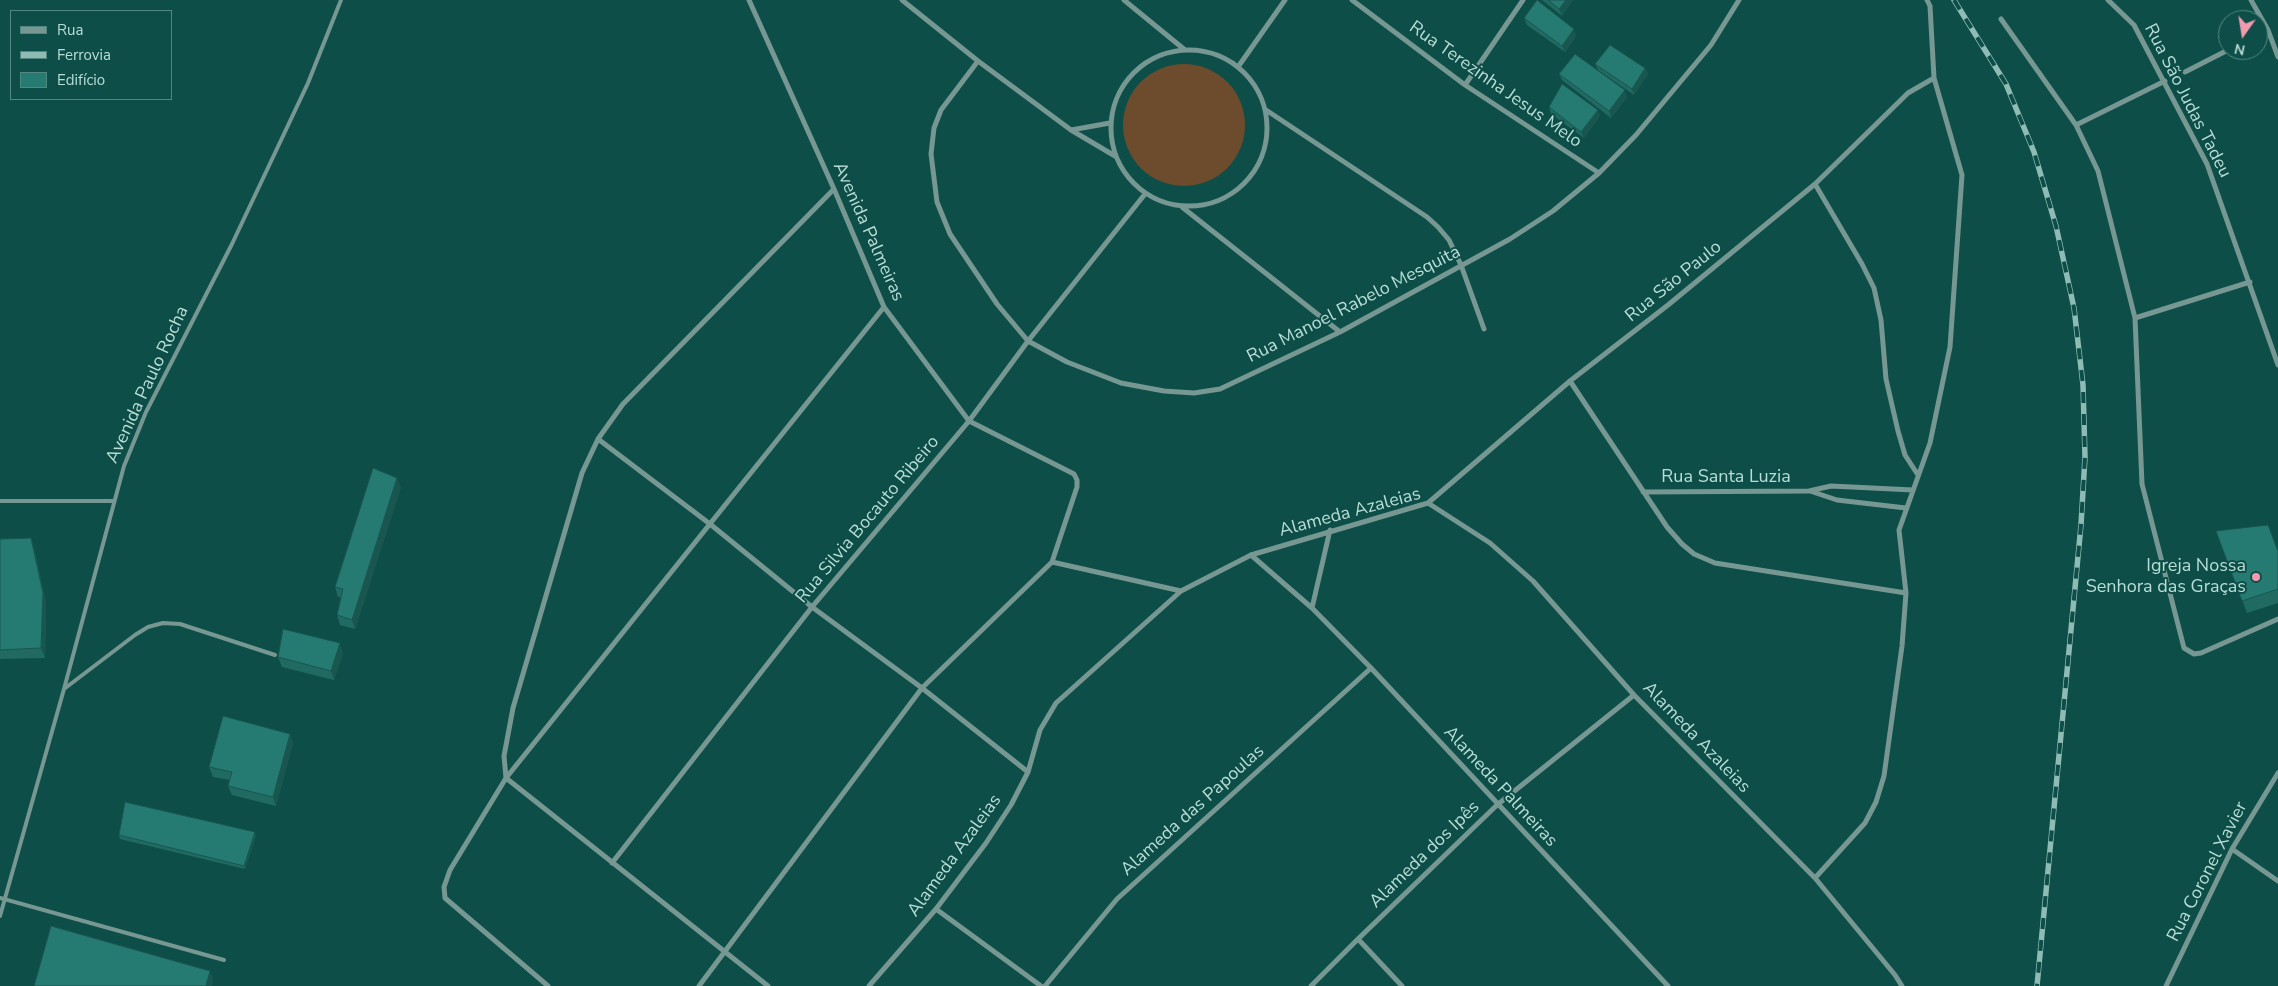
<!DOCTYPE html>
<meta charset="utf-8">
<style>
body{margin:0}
#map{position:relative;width:2278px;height:986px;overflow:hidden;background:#0e4e48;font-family:"Nunito Sans",sans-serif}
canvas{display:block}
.legend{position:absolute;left:10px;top:10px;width:162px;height:90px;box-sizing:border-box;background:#0e4e48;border:1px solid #528781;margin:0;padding:6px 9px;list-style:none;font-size:15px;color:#b8ddd7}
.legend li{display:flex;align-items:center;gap:10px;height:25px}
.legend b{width:25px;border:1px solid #528781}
.north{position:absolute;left:2218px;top:10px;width:50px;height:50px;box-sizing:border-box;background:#0e4e48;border:1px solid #528781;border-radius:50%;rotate:193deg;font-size:14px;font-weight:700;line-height:20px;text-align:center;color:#b8ddd7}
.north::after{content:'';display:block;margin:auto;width:18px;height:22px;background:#f29aae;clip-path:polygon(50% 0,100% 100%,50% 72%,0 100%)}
</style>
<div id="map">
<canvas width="2278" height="986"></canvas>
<ul class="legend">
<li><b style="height:6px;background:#779792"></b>Rua</li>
<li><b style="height:6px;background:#8fbbb5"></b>Ferrovia</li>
<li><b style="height:14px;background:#257b72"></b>Edifício</li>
</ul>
<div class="north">N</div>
</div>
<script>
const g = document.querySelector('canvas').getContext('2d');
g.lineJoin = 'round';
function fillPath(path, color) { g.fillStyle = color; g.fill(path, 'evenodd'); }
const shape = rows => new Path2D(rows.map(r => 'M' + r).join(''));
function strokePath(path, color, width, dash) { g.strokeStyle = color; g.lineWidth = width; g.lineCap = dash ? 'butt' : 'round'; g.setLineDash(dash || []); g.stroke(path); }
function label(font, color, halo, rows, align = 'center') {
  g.font = font + ' "Nunito Sans",sans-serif'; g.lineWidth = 4; g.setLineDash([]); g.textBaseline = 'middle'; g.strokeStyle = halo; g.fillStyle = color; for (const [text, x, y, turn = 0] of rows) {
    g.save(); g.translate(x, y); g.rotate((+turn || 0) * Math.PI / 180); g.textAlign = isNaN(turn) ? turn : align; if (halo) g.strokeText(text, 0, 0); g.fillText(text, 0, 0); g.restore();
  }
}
const green = shape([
 '1123 125a61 61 0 1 1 122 0a61 61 0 1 1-122 0Z'
]);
const service = shape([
 [0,501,113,501],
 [64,689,135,635,148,627,163,623,180,624,275,655],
 [0,898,224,960],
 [0,916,64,689,124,466,146,412,232,244,308,83,341,0]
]);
const minor = shape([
 [749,0,834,189,884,307,969,421,1074,474,1077,480,1077,487,1052,562,1181,591],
 [902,0,978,61,1071,130,1115,156],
 [1124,0,1185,50],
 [1352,0,1465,85,1599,173],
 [2108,0,2134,25,2207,164,2278,365],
 [2251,0,2268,30,2278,57],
 [2001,19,2076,125,2098,171,2135,318,2142,484,2184,648,2194,654,2201,653,2278,619],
 [2258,35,2268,30],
 '1111 128a78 78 0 1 1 156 0a78 78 0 1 1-156 0Z',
 [978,61,941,110,934,128,931,154,937,202,950,234,997,304,1028,341,1067,362,1121,383,1164,391,1194,393,1220,389,1340,332,1510,239,1553,211,1599,173,1636,135,1711,45,1739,0],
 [1238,67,1285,0],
 [2185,72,2228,50],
 [1465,85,1523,0],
 [1266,110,1427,217,1438,227,1449,240,1461,265,1484,329],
 [2076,125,2165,81],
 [1071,130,1110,123],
 [1815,184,1862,264,1874,288,1881,320,1886,379,1898,431,1905,455,1918,475],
 [1182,207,1340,332],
 [2135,318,2250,282],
 [1570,381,1667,527,1682,544,1694,554,1715,563,1906,593],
 [598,439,710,524,812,607,922,688,1028,772],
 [1810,491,1837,500,1906,508],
 [1643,492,1809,491,1831,486,1913,490],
 [1428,503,1570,381,1668,305,1815,184,1908,93,1934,78],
 [1251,555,1312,608,1371,668,1668,986],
 [1312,608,1330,530],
 [2232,849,2278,881],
 [612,863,812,607,969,421,1028,341,1145,194],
 [1815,878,1865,823,1876,802,1884,776,1902,646,1906,593,1899,530,1930,443,1950,347,1962,175,1934,78,1930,6,1927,0],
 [936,909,1041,986],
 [1358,939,1402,986],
 [548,986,445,898,444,887,450,870,506,778,884,307],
 [699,986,922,688,1052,562],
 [768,986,506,778,504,756,513,708,582,473,598,439,623,404,834,189],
 [869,986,936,909,986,843,1011,805,1028,772,1040,730,1056,703,1181,591,1251,555,1428,503,1490,543,1533,581,1634,695,1815,878,1895,975,1902,986],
 [1045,986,1117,899,1371,668],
 [1311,986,1358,939,1497,805,1634,695],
 [2166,986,2232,849,2278,773]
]);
const rail = shape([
 [1954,0,2006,84,2034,152,2056,226,2074,308,2083,385,2085,457,2081,525,2037,986]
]);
const wall = shape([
 [1542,0,1573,0,1562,16],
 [1524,18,1576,36,1565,52,1527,25],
 [1595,64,1645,68,1648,74,1634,95,1598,70],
 [1559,74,1627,97,1611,118,1562,80],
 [1549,107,1600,116,1584,138,1551,114],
 [401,487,355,629,340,625,337,615,341,597,338,597,335,587],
 [2216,531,2278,551,2278,603,2247,613],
 [0,539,34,548,46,603,45,658,0,659],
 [343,653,334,680,282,667,278,657],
 [293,743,276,806,232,795,228,786,230,780,213,777,209,767],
 [119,835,256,836,245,869,120,839]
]);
const shadedWall = shape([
 [1566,0,1573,0,1562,16,1559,9],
 [1574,29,1576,36,1565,52,1562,46],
 [1645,68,1648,74,1634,95,1632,89],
 [1625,90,1627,97,1611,118,1609,111],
 [1598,110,1600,116,1584,138,1581,132],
 [397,478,401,487,355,629,352,620],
 [31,538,34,548,46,603,45,658,41,648],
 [340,643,343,653,334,680,331,671],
 [290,734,293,743,276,806,273,797],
 [255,832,256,836,245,869,244,866],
 [210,971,213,980,212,986,206,986]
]);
const building = shape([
 [1537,0,1574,29,1562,46,1524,18,1537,0],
 [1548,0,1566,0,1559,9,1548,0],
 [1610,45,1645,68,1632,89,1595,64,1610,45],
 [1575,54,1625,90,1609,111,1559,74,1575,54],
 [1562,84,1598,110,1581,132,1549,107,1562,84],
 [373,468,397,478,352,620,337,615,343,589,335,587,373,468],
 [2268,525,2278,551,2278,589,2242,601,2216,531,2268,525],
 [31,538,43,593,41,648,0,650,0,539,31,538],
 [283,629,340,643,331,671,278,657,283,629],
 [223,716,290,734,273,797,228,786,232,772,209,767,223,716],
 [125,802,255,832,244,866,119,835,125,802],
 [51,926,210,971,206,986,34,986,51,926]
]);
const markers = [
 [2256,577,5,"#f29aae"]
];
const streetNames = [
 ["Rua Terezinha Jesus Melo",1495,85,35],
 ["Rua São Judas Tadeu",2187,101,63],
 ["Avenida Palmeiras",868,232,66],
 ["Rua São Paulo",1674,282,-39],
 ["Rua Manoel Rabelo Mesquita",1354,305,-27],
 ["Avenida Paulo Rocha",148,385,-65],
 ["Rua Santa Luzia",1726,478],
 ["Alameda Azaleias",1350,513,-15],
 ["Rua Silvia Bocauto Ribeiro",868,520,-50],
 ["Alameda Azaleias",1696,738,46],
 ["Alameda Palmeiras",1500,787,47],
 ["Alameda das Papoulas",1193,811,-42],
 ["Alameda dos Ipês",1425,855,-44],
 ["Alameda Azaleias",955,856,-54],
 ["Rua Coronel Xavier",2208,872,-63]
];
const poiNames = [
 ["Igreja Nossa",2246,567],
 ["Senhora das Graças",2246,588]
];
fillPath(green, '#6c4c2c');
strokePath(service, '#779792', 4);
strokePath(minor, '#779792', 5);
strokePath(rail, '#8fbbb5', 5.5);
strokePath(rail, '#0e4e48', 4, [11]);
fillPath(wall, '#206a62');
fillPath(shadedWall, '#1a5650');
fillPath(building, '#257b72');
strokePath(building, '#1a5650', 1);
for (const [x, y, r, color] of markers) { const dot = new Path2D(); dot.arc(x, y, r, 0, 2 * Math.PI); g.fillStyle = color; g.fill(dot); strokePath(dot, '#0e4e48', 2); }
label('18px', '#b8ddd7', '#0e4e48', streetNames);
label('18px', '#b8ddd7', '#0e4e48', poiNames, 'right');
</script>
